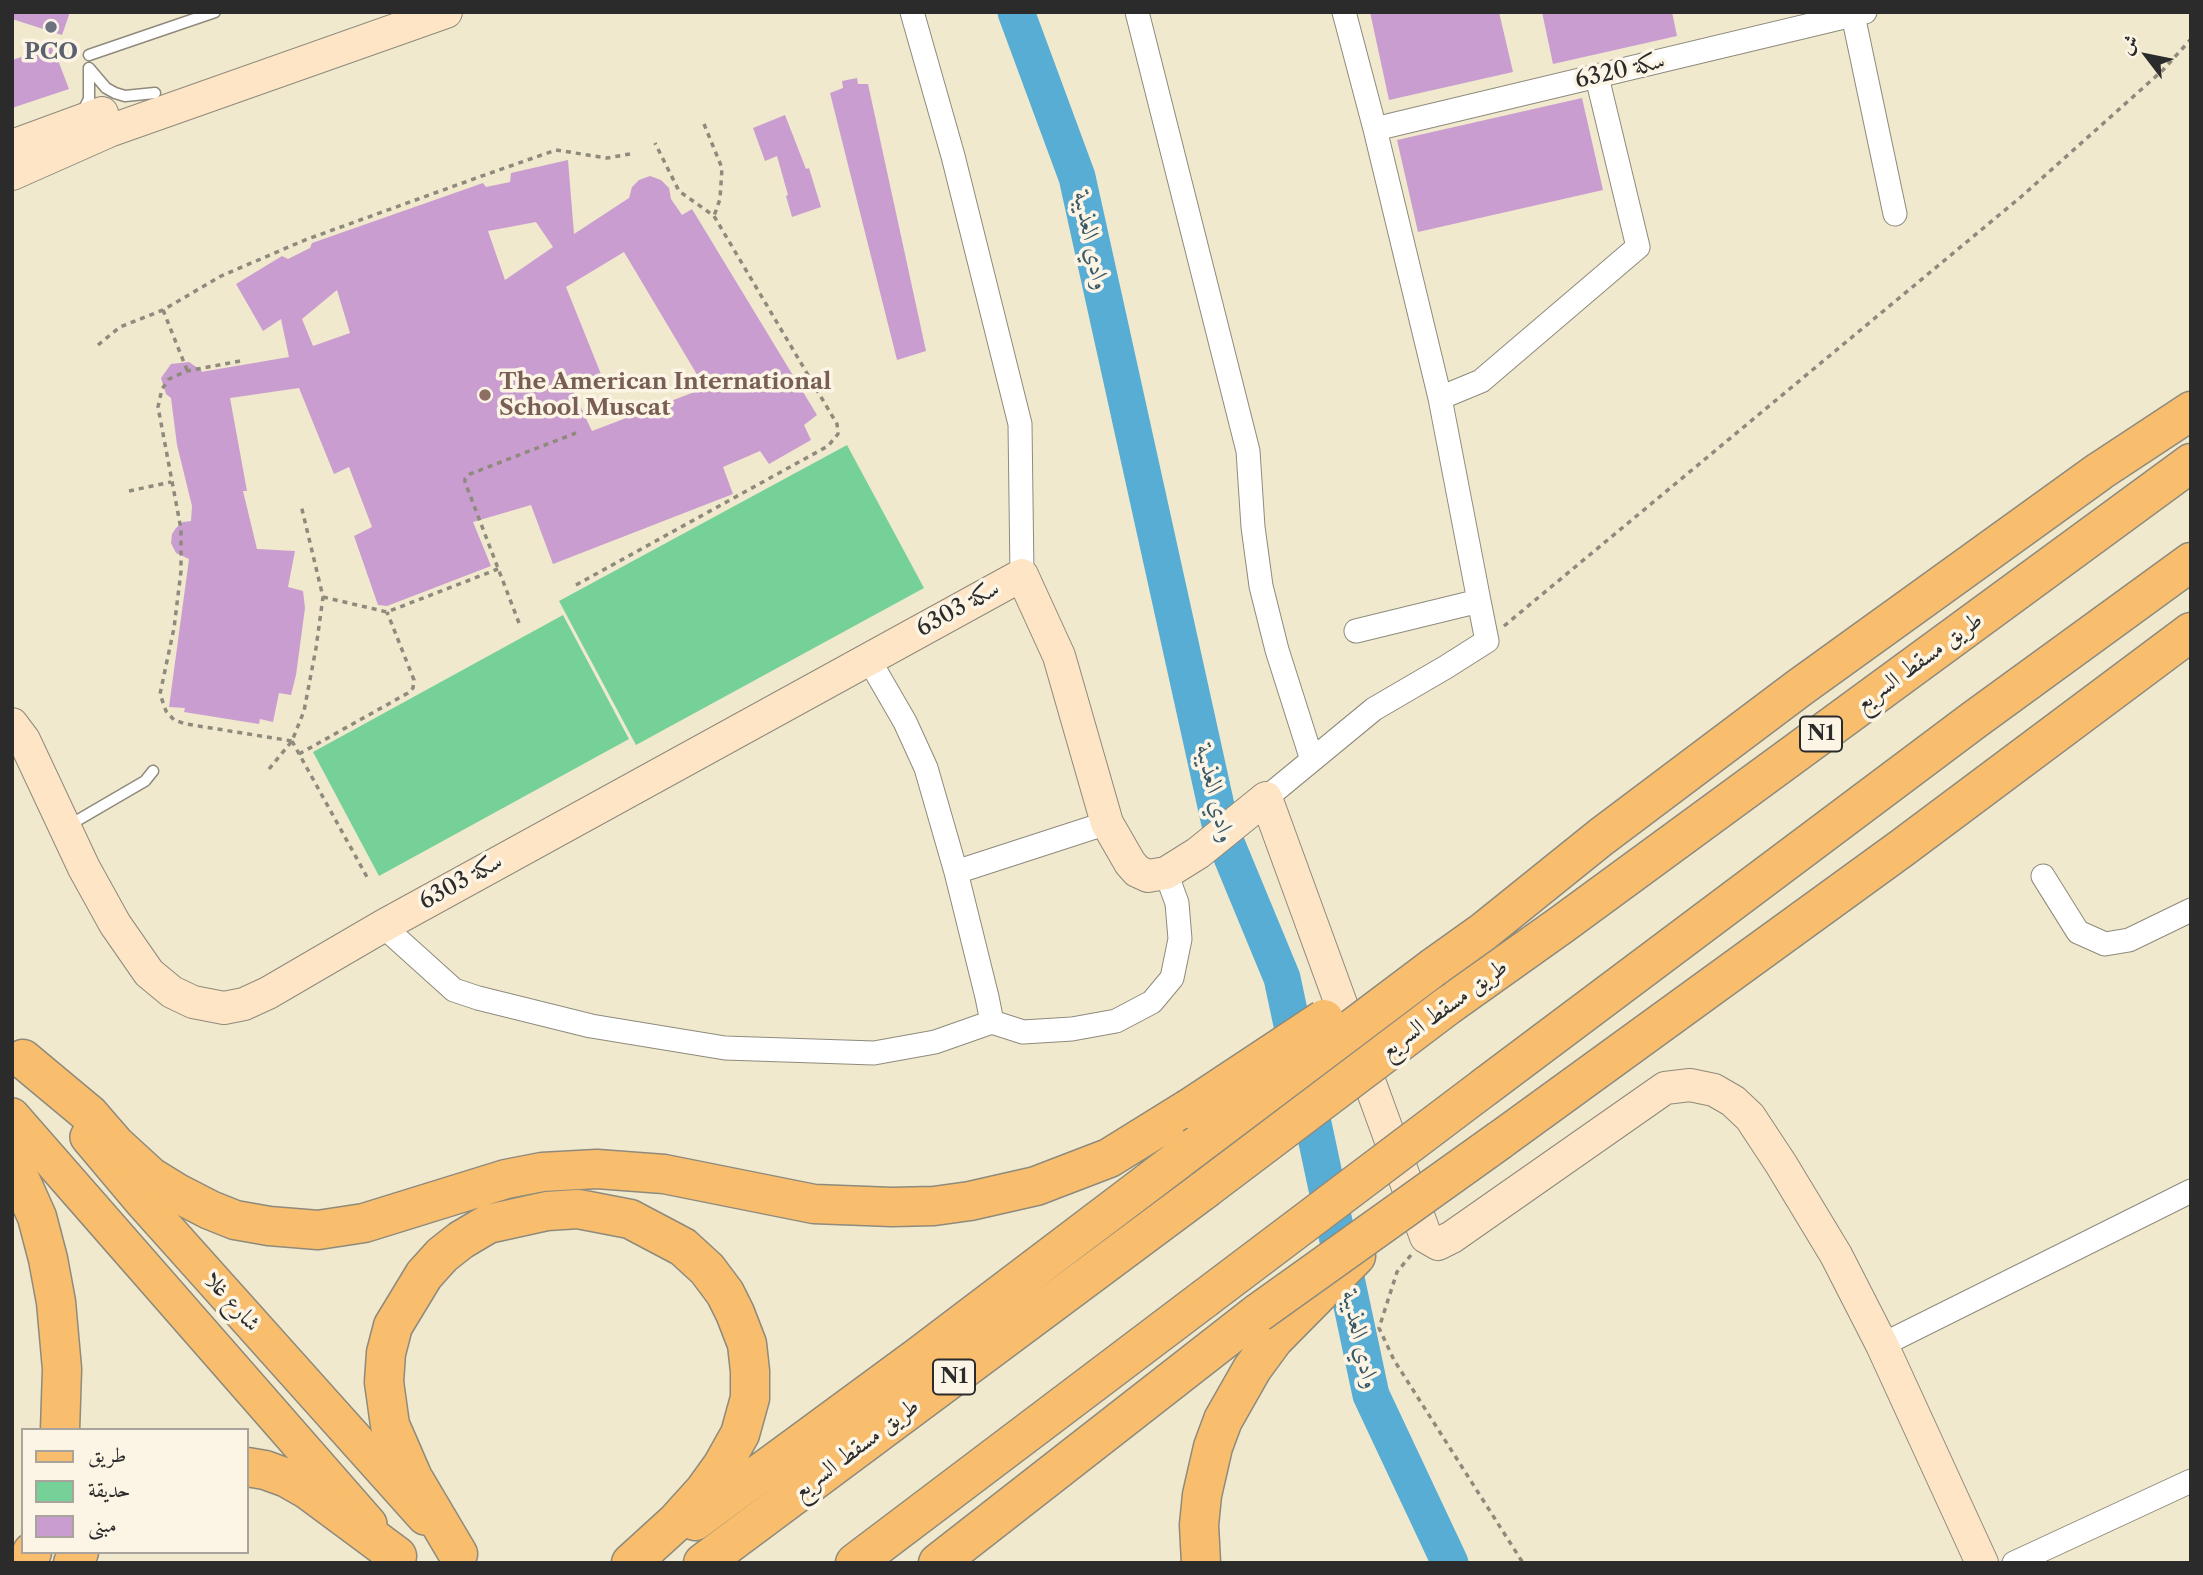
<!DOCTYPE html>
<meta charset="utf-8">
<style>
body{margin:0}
#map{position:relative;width:2203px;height:1575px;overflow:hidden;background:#f0e9ce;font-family:"Libre Caslon Text",Amiri,serif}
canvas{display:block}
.frame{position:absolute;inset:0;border:14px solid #2b2b2b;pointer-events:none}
.legend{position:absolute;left:21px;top:1428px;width:228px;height:126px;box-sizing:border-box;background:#fcf5e5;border:2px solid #a8a49b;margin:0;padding:9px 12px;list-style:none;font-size:21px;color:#2b2b2b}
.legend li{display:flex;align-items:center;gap:14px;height:35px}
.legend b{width:35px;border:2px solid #a8a49b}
.north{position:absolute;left:2112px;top:21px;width:70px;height:70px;-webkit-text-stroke:5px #fcf5e5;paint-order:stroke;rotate:302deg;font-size:19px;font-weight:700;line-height:28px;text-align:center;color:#2b2b2b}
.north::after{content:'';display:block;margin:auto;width:24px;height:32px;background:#2b2b2b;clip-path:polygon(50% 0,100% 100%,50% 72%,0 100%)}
</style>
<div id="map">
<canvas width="2203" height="1575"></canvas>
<div class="frame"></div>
<ul class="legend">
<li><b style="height:9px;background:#f9be6d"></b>طريق</li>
<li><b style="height:19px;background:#76d198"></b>حديقة</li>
<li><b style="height:19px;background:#c99dcf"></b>مبنى</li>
</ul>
<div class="north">ش</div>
</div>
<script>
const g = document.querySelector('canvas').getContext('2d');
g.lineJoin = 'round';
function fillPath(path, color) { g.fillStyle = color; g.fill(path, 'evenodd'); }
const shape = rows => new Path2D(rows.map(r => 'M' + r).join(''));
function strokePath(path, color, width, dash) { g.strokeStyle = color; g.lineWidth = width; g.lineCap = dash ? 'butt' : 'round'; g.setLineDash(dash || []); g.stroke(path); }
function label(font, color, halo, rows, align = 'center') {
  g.font = font + ' "Libre Caslon Text",Amiri,serif'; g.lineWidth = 7; g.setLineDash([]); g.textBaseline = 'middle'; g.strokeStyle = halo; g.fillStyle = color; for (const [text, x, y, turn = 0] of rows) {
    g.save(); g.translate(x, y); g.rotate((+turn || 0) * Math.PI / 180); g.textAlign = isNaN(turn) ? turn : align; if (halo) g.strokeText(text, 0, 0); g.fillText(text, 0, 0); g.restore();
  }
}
const green = shape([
 [847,445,924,588,636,745,559,601],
 [563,615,629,739,379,876,313,752]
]);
const river = shape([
 [1016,12,1077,177,1222,833,1282,978,1371,1395,1450,1563]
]);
const building = shape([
 [12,12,70,12,62,35,12,19],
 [1370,12,1499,12,1513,72,1389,100],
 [1542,12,1672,12,1677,36,1553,64],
 [53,47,69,89,12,108,12,60],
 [857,78,858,84,868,84,926,351,897,360,830,93,843,88,842,81],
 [1582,98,1603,190,1418,232,1397,140],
 [785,115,806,169,809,168,821,207,792,217,786,196,788,195,777,156,765,161,753,128],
 [568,160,574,234,629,198,632,187,639,180,650,176,661,180,669,188,671,199,682,215,692,209,817,415,804,425,811,440,769,464,760,451,723,467,733,494,553,564,531,505,473,522,491,566,387,606,378,605,354,536,372,527,349,467,334,474,299,388,230,398,247,491,243,491,257,549,295,551,288,587,303,591,305,608,296,675,291,695,279,693,273,722,260,719,259,724,184,712,185,708,169,707,189,559,176,553,171,543,172,534,176,528,183,522,191,521,192,506,177,445,171,398,166,394,161,378,171,364,189,362,202,371,201,372,289,357,281,319,263,331,236,284,282,256,288,259,310,248,312,243,483,183,486,187,510,182,511,173],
 [536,222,553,247,505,280,488,231],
 [624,252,705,388,592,431,573,391,603,379,566,287],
 [337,290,350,333,313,346,302,319]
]);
const path = shape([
 [704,124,722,168,720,199,714,216],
 [163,310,187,370],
 [98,345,120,327,163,310,221,276,305,240,479,177,556,150,607,158,630,154],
 [240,361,187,371,169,379,162,389,158,407,181,529,181,571,174,628,160,694,166,711,174,720,186,724,292,741],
 [129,491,171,482],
 [576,585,828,446,838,434,837,424,714,216,679,191,655,143],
 [323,597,387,612,498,569],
 [519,623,465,482,465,479,470,474,576,433],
 [1504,626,2022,196,2163,70,2191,39],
 [292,741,367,877],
 [299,754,408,693,413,688,414,680,387,612],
 [269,769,292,741,304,711,316,648,323,597,301,505],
 [1411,1255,1397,1272,1379,1328,1394,1360,1523,1563]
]);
const lane = shape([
 [89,55,215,12],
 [89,68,106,88,115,93,125,96,155,93],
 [82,113,89,99,89,68],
 [66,827,145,781,153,771]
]);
const street = shape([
 [912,12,953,156,1020,424,1022,575],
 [1137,12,1248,451,1253,527,1261,586,1277,650,1312,760],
 [1344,12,1375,129,1440,398,1479,601,1356,631],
 [1853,15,1895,214],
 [1375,129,1865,12],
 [1440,398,1481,381,1638,247,1597,77],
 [1266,798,1374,709,1446,667,1487,641,1479,601],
 [956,872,1107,823],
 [2043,876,2078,932,2105,944,2129,940,2191,910],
 [383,926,454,990,478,998,591,1026,725,1048,874,1053,935,1042,992,1022,987,997,956,872,926,768,905,722,868,658],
 [992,1022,1023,1032,1072,1029,1116,1021,1152,1002,1172,978,1180,939,1177,903,1166,873],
 [1882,1345,2191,1191],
 [2014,1563,2191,1481]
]);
const secondary = shape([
 [12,146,102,113],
 [12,174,109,131,446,12],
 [12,724,24,740,84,868,115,924,149,973,172,992,193,1002,224,1008,244,1004,268,993,383,926,1022,575,1059,656,1107,823,1130,863,1137,871,1148,876,1166,873,1198,853,1266,798,1426,1237,1438,1244,1452,1237,1665,1088,1690,1085,1714,1090,1733,1101,1750,1117,1781,1164,1836,1255,1882,1345,1982,1563]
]);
const primary = shape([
 [12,1116,369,1524],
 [88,1137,141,1200,425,1517]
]);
const highway = shape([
 [1434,967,1483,932,1601,837,1799,688,2100,471,2191,411],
 [1450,1004,1561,925,2191,463],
 [23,1059,89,1114,115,1144,151,1177,177,1193,210,1210,235,1220,269,1226,318,1230,364,1223,506,1179,542,1172,597,1169,664,1174,814,1204,892,1207,934,1206,970,1201,1036,1186,1109,1158,1188,1109],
 [1486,1086,1974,720,2191,562],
 [1500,1140,1902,848,2191,632],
 [12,1161,37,1217,48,1259,56,1302,62,1369,60,1430],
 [247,1467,265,1470,287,1478,308,1490,397,1556],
 [695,1521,918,1357,1195,1147],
 [458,1554,413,1478,390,1425,384,1382,386,1353,393,1326,424,1275,442,1255,461,1240,488,1224,547,1211,578,1209,630,1219,683,1247,707,1269,725,1293,735,1313,747,1344,750,1371,750,1398,740,1434,722,1466,704,1491,676,1522,631,1563],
 [28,1563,32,1552],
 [73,1563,79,1552],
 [703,1563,1204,1190],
 [855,1563,1204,1299],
 [938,1563,1258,1313],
 [1201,1563,1199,1525,1202,1495,1213,1447,1223,1420,1252,1369,1274,1339,1356,1256]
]);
const highwayBridge = shape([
 [1188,1109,1324,1019],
 [1195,1147,1434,967],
 [1204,1190,1450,1004],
 [1204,1299,1486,1086],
 [1258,1313,1500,1140]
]);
const markers = [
 [51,27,7,"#6b7280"],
 [485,395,7,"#8d6e63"]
];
const shields = [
 [1821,734,42],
 [954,1377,42]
];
const shieldNames = [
 ["N1",1821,734],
 ["N1",954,1377]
];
const worshipNames = [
 ["PCO",51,52]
];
const streetNames = [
 ["سكة 6320",1620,71,-13],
 ["سكة 6303",958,609,-29],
 ["طريق مسقط السريع",1919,662,-36],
 ["سكة 6303",461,882,-29],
 ["طريق مسقط السريع",1444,1009,-36],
 ["شارع غلا",232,1302,48],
 ["طريق مسقط السريع",856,1449,-37]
];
const educationNames = [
 ["The American International",499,382],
 ["School Muscat",499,408]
];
const waterNames = [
 ["وادي العذيبة",1091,241,78],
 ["وادي العذيبة",1215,794,76],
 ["وادي العذيبة",1360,1340,77]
];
fillPath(green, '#76d198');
strokePath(river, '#58add4', 37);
fillPath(building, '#c99dcf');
strokePath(lane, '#8e8a7c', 13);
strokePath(street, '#8e8a7c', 25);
strokePath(secondary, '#8e8a7c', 34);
strokePath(primary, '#8e8a7c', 38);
strokePath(highway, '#8e8a7c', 41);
strokePath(path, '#8e8a7c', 3.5, [5, 5]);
strokePath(lane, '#fff', 10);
strokePath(street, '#fff', 23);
strokePath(secondary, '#fde5c5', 32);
strokePath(primary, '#f9be6d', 35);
strokePath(highway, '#f9be6d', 38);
strokePath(highwayBridge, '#8e8a7c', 41, []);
strokePath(highwayBridge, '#f9be6d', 38);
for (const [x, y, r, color] of markers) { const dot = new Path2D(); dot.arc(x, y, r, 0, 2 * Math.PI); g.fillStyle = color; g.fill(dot); strokePath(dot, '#fcf5e5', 2.5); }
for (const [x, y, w] of shields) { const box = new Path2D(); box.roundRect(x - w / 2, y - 17.5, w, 35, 5); g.fillStyle = '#fcf5e5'; g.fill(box); strokePath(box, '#2b2b2b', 2); }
label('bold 21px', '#2b2b2b', null, shieldNames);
label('bold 23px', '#5b616d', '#fcf5e5', worshipNames);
label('23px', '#2b2b2b', '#fcf5e5', streetNames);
label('bold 23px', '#785e54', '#fcf5e5', educationNames, 'left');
label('italic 24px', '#3b5866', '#fcf5e5', waterNames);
</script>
